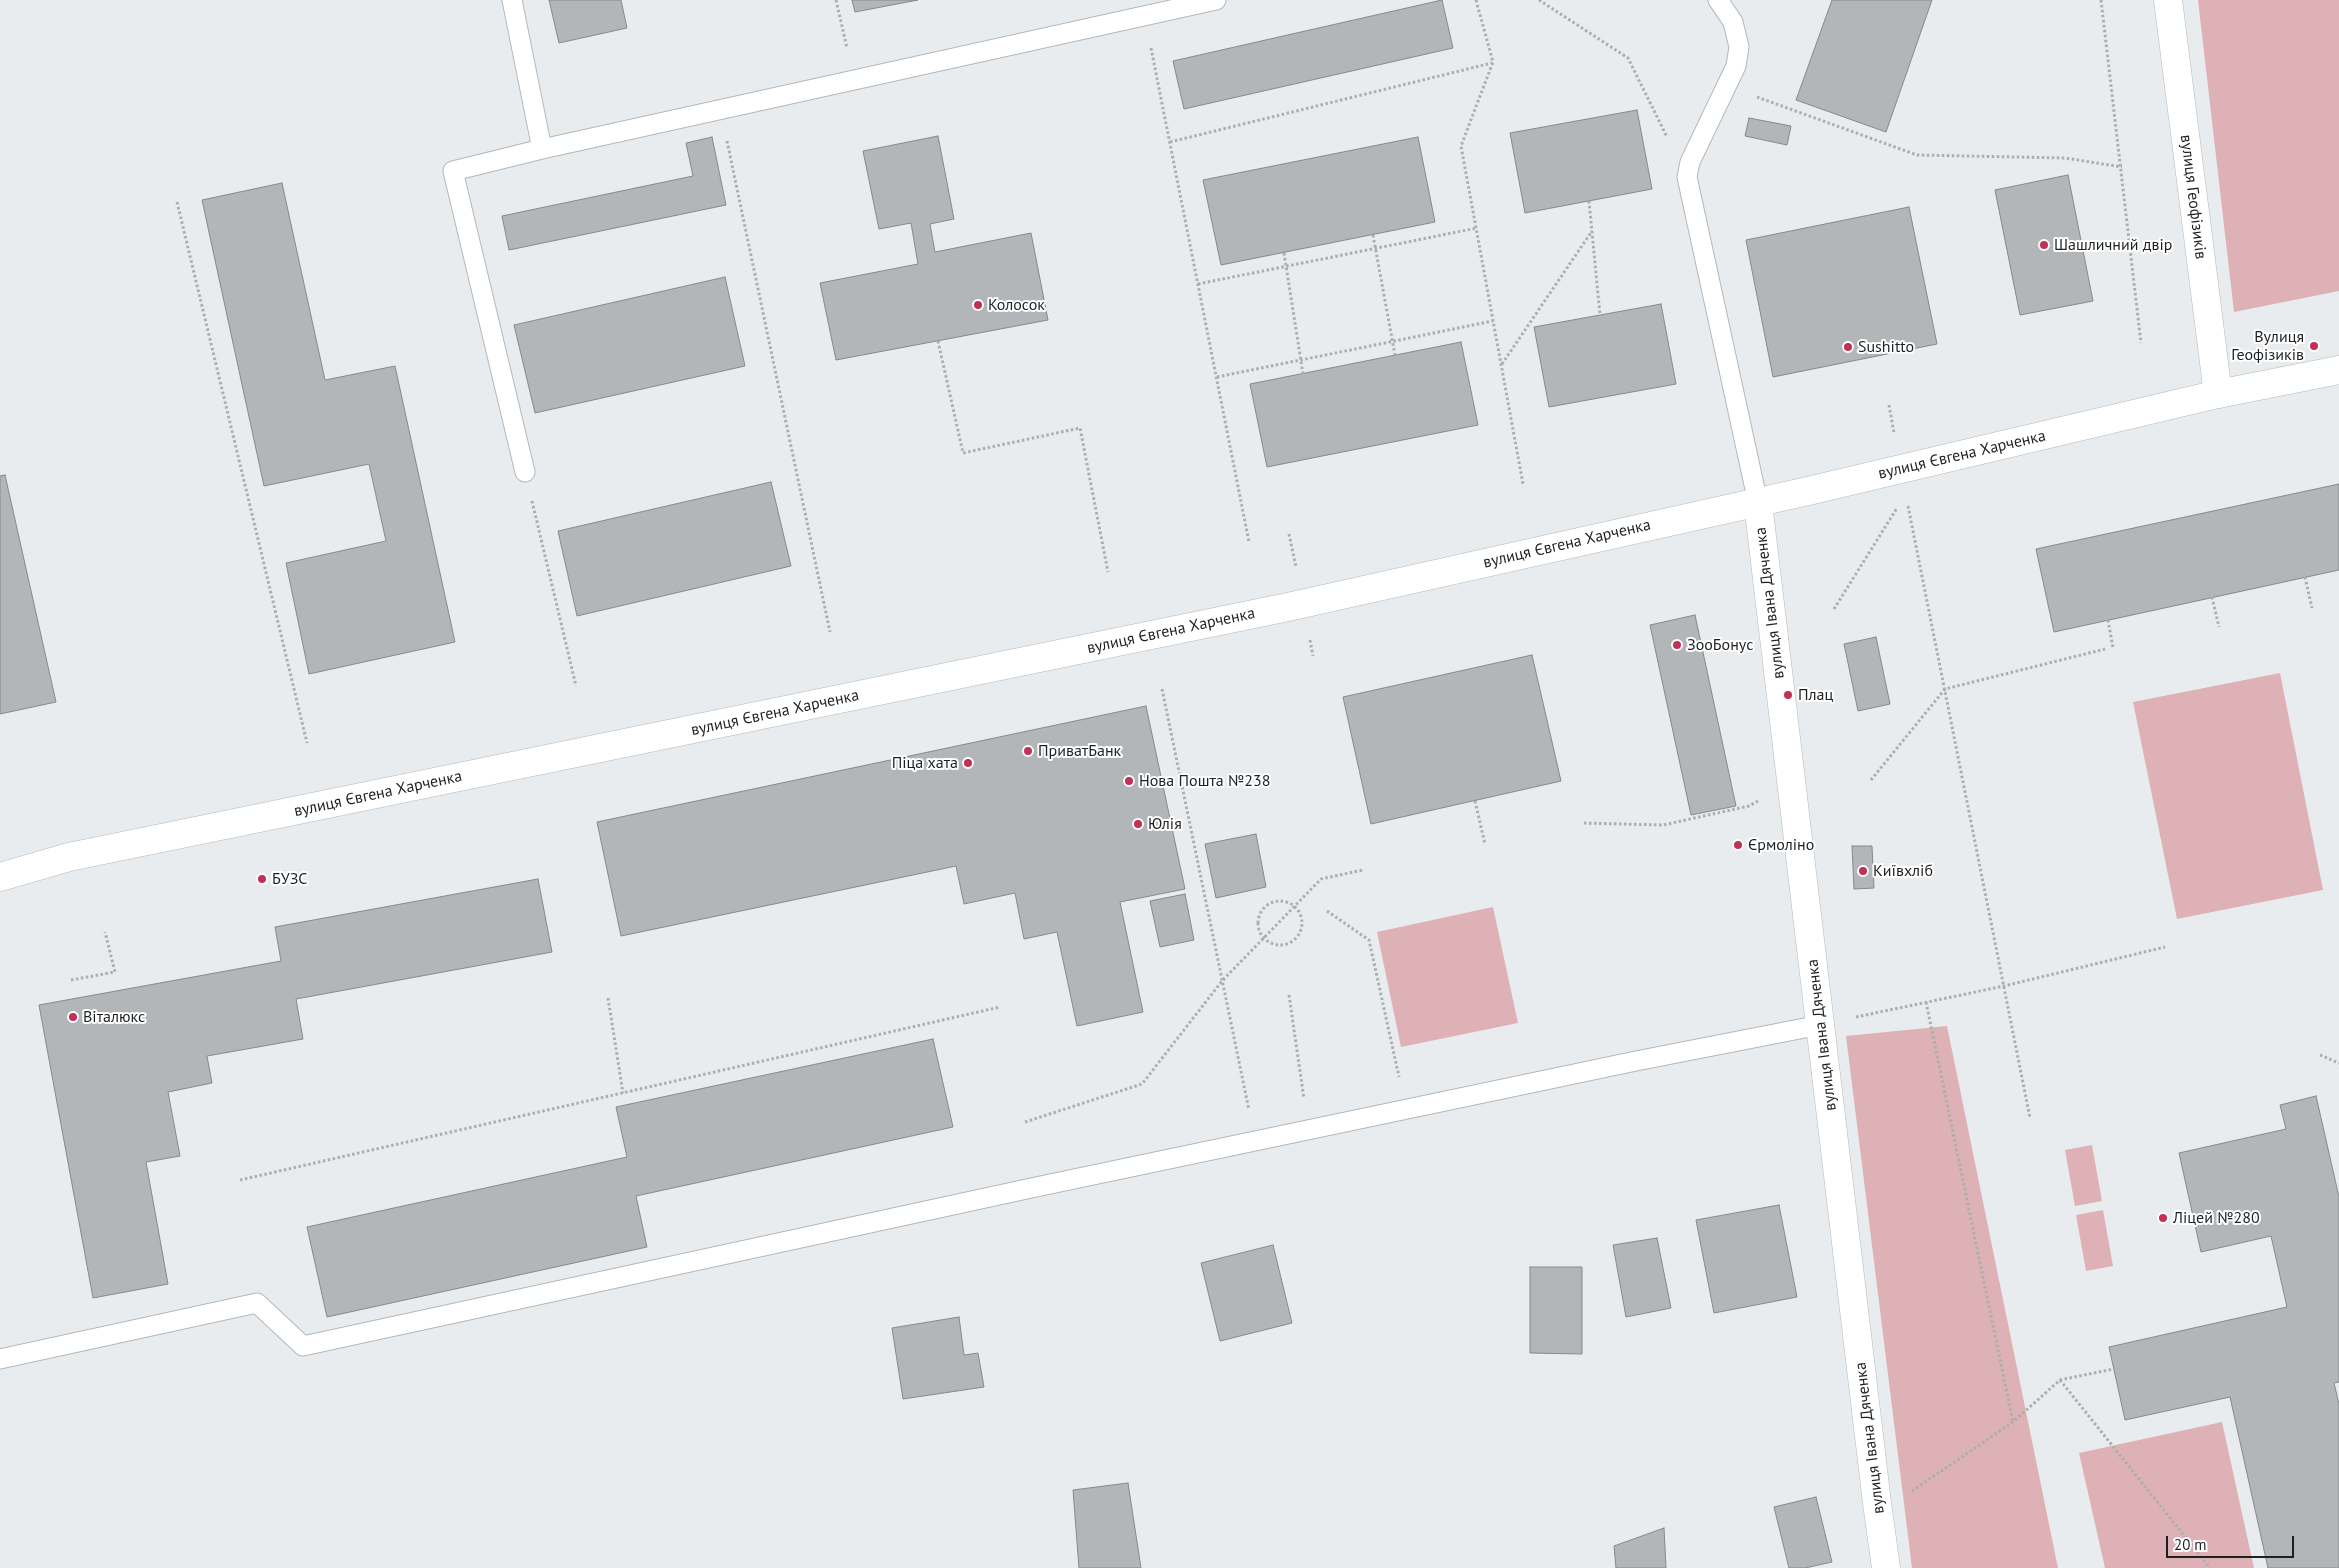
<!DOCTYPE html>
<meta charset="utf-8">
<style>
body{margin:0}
#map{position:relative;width:2339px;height:1568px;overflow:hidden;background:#e9ecee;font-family:"PT Sans",sans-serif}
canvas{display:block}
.scale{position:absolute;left:2166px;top:1536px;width:128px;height:22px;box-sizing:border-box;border:2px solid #1f2021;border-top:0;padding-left:6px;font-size:15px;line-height:18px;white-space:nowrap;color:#1f2021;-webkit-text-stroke:4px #fff;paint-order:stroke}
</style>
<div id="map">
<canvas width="2339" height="1568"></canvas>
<div class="scale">20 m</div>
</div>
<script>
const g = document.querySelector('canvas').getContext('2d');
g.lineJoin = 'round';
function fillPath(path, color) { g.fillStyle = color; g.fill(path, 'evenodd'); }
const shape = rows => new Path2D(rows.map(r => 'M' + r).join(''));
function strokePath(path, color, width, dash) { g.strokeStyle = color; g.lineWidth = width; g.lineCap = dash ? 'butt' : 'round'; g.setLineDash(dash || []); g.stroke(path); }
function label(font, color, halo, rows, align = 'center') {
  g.font = font + ' "PT Sans",sans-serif'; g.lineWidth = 4; g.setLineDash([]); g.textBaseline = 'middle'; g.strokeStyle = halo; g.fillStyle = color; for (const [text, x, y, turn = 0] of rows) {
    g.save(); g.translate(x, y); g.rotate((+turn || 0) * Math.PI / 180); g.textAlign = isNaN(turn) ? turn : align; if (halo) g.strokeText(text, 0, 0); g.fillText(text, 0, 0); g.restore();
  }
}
const green = shape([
 [2198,0,2339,0,2339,291,2234,312],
 [2280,673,2323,890,2177,919,2133,702],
 [1493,907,1518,1023,1401,1047,1377,932],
 [1947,1026,2058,1568,1912,1568,1846,1036],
 [2092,1145,2102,1201,2075,1206,2065,1150],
 [2103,1210,2113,1266,2086,1271,2076,1215],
 [2222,1422,2254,1568,2105,1568,2079,1453]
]);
const building = shape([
 [549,0,621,0,627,28,559,43,549,0],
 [852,0,918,0,855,12,852,0],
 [1442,0,1453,48,1184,109,1173,61,1442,0],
 [1832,0,1932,0,1886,132,1796,100,1832,0],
 [1637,110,1652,189,1525,213,1510,133,1637,110],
 [1749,118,1791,126,1787,145,1745,136,1749,118],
 [938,136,954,219,930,224,935,252,1031,233,1048,320,836,360,820,283,918,264,911,223,879,229,863,151,938,136],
 [712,137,726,205,509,250,502,216,693,176,686,143,712,137],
 [1418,137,1435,222,1221,265,1203,180,1418,137],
 [2068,175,2093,301,2020,315,1995,190,2068,175],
 [282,183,325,380,395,366,455,642,309,674,286,563,386,541,369,464,264,486,202,200,282,183],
 [1909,207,1937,344,1773,377,1746,240,1909,207],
 [725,277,745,366,535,413,514,325,725,277],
 [1661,304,1676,384,1549,407,1534,327,1661,304],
 [1461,342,1478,425,1267,467,1250,384,1461,342],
 [5,475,56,702,0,714,0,476,5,475],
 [771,482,791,566,577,616,558,531,771,482],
 [2339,484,2339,570,2054,632,2036,549,2339,484],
 [1695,615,1736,806,1691,815,1650,625,1695,615],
 [1876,637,1890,704,1858,711,1844,644,1876,637],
 [1532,655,1561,781,1371,824,1343,697,1532,655],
 [1146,706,1185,889,1120,902,1143,1012,1077,1026,1057,932,1024,939,1015,893,964,904,956,866,621,936,597,822,1146,706],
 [1256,834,1266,887,1216,898,1205,844,1256,834],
 [1852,846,1872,846,1874,888,1854,889,1852,846],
 [538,879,552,952,296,999,303,1039,207,1056,212,1083,168,1092,180,1156,146,1162,168,1284,93,1298,39,1005,281,961,275,927,538,879],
 [1185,894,1194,940,1160,947,1150,901,1185,894],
 [933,1039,953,1127,636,1196,647,1247,327,1317,307,1227,627,1157,616,1107,933,1039],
 [2316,1096,2339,1197,2339,1382,2334,1383,2339,1404,2339,1568,2268,1568,2230,1397,2125,1420,2109,1347,2287,1307,2271,1236,2201,1252,2179,1153,2286,1129,2280,1105,2316,1096],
 [1779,1205,1797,1297,1714,1313,1696,1220,1779,1205],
 [1657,1238,1671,1308,1626,1317,1613,1245,1657,1238],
 [1273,1245,1292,1323,1220,1341,1201,1263,1273,1245],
 [1530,1267,1582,1267,1582,1354,1530,1353,1530,1267],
 [959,1317,964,1355,978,1353,984,1387,903,1399,892,1328,959,1317],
 [1128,1483,1141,1568,1079,1568,1073,1490,1128,1483],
 [1816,1497,1832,1562,1805,1568,1789,1568,1774,1507,1816,1497],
 [1664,1528,1666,1568,1616,1568,1614,1546,1664,1528]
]);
const path = shape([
 [836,0,847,48],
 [1476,0,1493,62,1461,146,1523,484],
 [1539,0,1628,58,1667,137],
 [2101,0,2141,343],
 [1151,48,1249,542],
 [1757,97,1917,155,2065,158,2122,167],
 [727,141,830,632],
 [1170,142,1492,63],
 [1589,201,1600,315],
 [177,202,307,743],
 [1373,235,1395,355],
 [1284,253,1303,374],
 [1198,284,1477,228],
 [938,341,963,453,1080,428,1108,572],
 [1502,364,1592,231],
 [1217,377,1493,321],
 [1889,405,1894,433],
 [532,501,576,686],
 [1908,506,2030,1118],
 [1289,534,1296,567],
 [2305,577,2312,608],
 [2212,597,2219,627],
 [1834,609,1897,508],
 [2108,620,2113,648],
 [1310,640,1313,656],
 [1162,689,1249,1110],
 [1871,780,1945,689,2105,649],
 [1475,801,1485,844],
 [1584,823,1663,825,1749,806,1758,801],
 '1258 923a22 22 0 1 1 44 0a22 22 0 1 1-44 0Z',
 [1327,911,1369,940,1399,1077],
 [71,980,115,972,105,932],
 [1289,995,1304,1099],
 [608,998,623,1093],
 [1926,1002,2013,1422],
 [1856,1017,2004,986,2165,947],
 [2320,1055,2339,1063],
 [1025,1122,1142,1084,1222,981,1321,879,1363,870],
 [240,1180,1000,1007],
 [2060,1380,2210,1568],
 [1912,1491,2013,1422,2060,1380,2113,1369]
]);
const lane = shape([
 [512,0,542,149],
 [1718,0,1733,22,1739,47,1736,66,1690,162,1687,177,1758,503],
 [525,472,453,171,542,149,1216,0],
 [0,1359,257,1303,303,1346,1036,1187,1636,1061,1820,1025]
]);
const street = shape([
 [2168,0,2218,394]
]);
const secondary = shape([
 [1758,503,1877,1503,1886,1568],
 [0,877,69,857,1288,607,1808,491,2218,394,2339,370]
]);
const markers = [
 [2044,245,5,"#c13155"],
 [978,305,5,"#c13155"],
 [2314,346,5,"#c13155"],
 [1848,347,5,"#c13155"],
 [1677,645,5,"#c13155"],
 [1788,695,5,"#c13155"],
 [1028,751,5,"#c13155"],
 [968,763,5,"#c13155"],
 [1129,781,5,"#c13155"],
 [1138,824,5,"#c13155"],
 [1738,845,5,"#c13155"],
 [1863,871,5,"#c13155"],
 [262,879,5,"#c13155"],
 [73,1017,5,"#c13155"],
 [2163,1218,5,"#c13155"]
];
const streetNames = [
 ["вулиця Геофізиків",2193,197,83],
 ["вулиця Євгена Харченка",1962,455,-13],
 ["вулиця Євгена Харченка",1567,544,-13],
 ["вулиця Івана Дяченка",1770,603,-97],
 ["вулиця Євгена Харченка",1171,631,-12],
 ["вулиця Євгена Харченка",775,713,-12],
 ["вулиця Євгена Харченка",378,794,-12],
 ["вулиця Івана Дяченка",1822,1035,-97],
 ["вулиця Івана Дяченка",1870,1438,-97]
];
const poiNames = [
 ["Шашличний двір",2054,245],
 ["Колосок",988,305],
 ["Вулиця",2304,337,"right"],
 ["Геофізиків",2304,355,"right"],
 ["Sushitto",1858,347],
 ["ЗооБонус",1687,645],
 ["Плац",1798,695],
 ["ПриватБанк",1038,751],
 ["Піца хата",958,763,"right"],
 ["Нова Пошта №238",1139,781],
 ["Юлія",1148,824],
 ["Єрмоліно",1748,845],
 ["Київхліб",1873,871],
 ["БУЗС",272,879],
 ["Віталюкс",83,1017],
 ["Ліцей №280",2173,1218]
];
fillPath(green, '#deb1b6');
fillPath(building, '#b3b6b8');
strokePath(building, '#86898b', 1);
strokePath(lane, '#b4b8ba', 21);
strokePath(street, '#b4b8ba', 29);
strokePath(secondary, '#b4b8ba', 29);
strokePath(path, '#abadaf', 3, [2.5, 2.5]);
strokePath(lane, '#fff', 19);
strokePath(street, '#fff', 28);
strokePath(secondary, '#fff', 28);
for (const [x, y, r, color] of markers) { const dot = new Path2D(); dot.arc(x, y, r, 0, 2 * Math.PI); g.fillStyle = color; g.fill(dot); strokePath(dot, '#fff', 2); }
label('16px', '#1f2021', '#fff', streetNames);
label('16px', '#1f2021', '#fff', poiNames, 'left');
</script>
